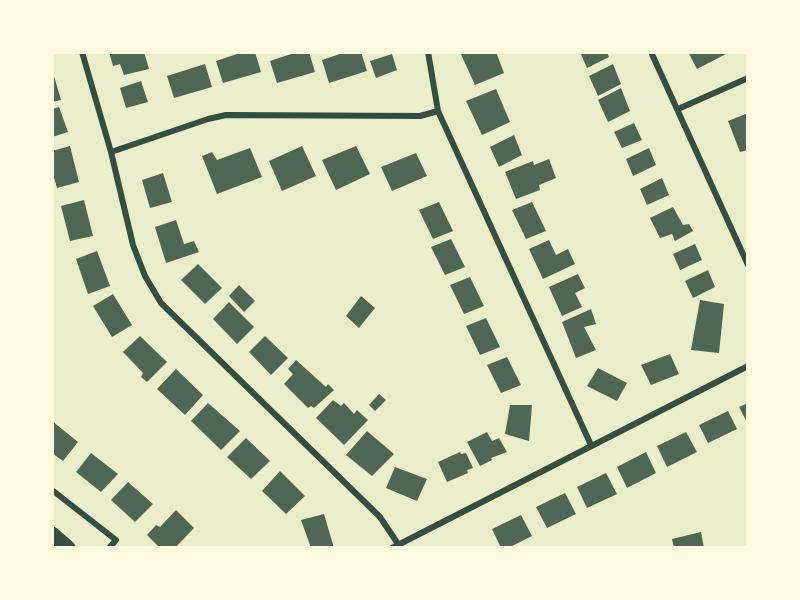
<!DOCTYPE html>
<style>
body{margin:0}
#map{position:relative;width:800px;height:600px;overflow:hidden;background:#e9edc9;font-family:Poppins,sans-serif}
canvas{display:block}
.frame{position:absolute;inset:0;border:54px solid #fefae0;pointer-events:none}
</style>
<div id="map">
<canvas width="800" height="600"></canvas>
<div class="frame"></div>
</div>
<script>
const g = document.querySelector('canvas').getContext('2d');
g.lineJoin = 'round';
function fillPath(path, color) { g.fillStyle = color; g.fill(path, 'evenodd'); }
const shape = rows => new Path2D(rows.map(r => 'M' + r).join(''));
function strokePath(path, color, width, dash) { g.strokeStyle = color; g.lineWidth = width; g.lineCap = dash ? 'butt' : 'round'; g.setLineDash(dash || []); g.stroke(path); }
const building = shape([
 [109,52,144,52,149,69,124,75,120,64,113,66],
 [243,52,255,52,261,72,223,83,216,61],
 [297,52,309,52,315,72,277,83,270,61],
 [346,52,361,52,367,71,329,83,322,60],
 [460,52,496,52,504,73,475,85],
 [580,52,607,52,609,57,587,68],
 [688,52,725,52,726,54,697,69],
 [392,54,397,70,376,78,370,61],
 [205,64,212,87,174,98,167,76],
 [613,64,621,84,598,96,589,76],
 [52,69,61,100,52,102],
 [141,81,148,102,126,108,120,88],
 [621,88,630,111,608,122,598,100],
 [496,89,510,122,482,135,466,101],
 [59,107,68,132,52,137,52,109],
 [748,113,748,150,740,152,728,121],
 [634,123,642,140,622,148,614,132],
 [514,135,522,155,499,167,490,147],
 [70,146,79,182,57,188,52,171,52,151],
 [302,146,316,176,282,191,269,161],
 [356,146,370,174,336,190,322,160],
 [250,148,262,177,217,194,202,156,212,152,217,160],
 [649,148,656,165,633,176,626,159],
 [416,153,427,176,392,191,381,167],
 [549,159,556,178,539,185,540,190,516,199,505,172,533,161,534,165],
 [163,173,172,202,150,208,142,180],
 [662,178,669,195,647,205,640,189],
 [84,200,93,236,70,241,61,206],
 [439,202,453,231,433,239,419,210],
 [532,202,546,231,526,239,512,210],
 [673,207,683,225,689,224,693,231,675,241,672,234,660,238,650,218],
 [176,220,184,244,194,241,199,252,166,263,155,227],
 [451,239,465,267,445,275,431,247],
 [549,240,556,255,568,249,575,264,543,279,529,249],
 [695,244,702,260,680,270,673,254],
 [97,251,110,286,88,294,76,259],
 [198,264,222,288,205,304,181,280],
 [708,270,715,287,693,298,685,281],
 [578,274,585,288,575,293,582,307,562,316,549,287],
 [470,277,484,306,464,314,450,285],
 [239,285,255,301,244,312,229,296],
 [113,294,132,325,112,337,93,306],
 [361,296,375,308,359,328,346,316],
 [700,300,724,304,719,353,691,350],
 [229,302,254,327,237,344,213,319],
 [591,309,596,324,584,327,596,350,576,358,562,322],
 [486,318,500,347,480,355,466,326],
 [140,336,167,362,147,382,141,377,143,373,123,352],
 [265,336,288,358,271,375,249,352],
 [670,354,679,374,651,385,641,365],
 [507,357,521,385,501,393,487,365],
 [296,360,326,387,328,384,334,390,314,408,311,406,308,408,284,384,293,374,288,369],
 [598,368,627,383,617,401,587,386],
 [176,369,203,395,185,415,157,389],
 [379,394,386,400,375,411,369,405],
 [333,400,341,406,344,403,354,414,357,410,368,420,344,445,316,418],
 [208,403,240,431,221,450,191,421],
 [748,403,748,424,739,407],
 [510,405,532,405,529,441,505,434],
 [728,411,737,429,708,443,699,425],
 [52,421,78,442,63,461,52,453],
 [367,431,394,454,372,476,346,455],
 [487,432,492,441,499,438,507,452,491,458,492,460,480,466,467,442],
 [686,432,697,452,667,467,657,446],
 [246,438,270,461,251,479,227,457],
 [460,452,461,454,466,453,473,468,467,470,468,473,447,482,438,462],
 [646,452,656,473,627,488,617,467],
 [91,453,118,474,101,492,76,472],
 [395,467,427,479,417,501,386,488],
 [280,471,305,496,286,514,262,491],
 [606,473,617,494,587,508,577,487],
 [128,482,153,504,135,522,111,500],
 [565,493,576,514,547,528,536,507],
 [176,510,194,528,175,548,160,548,147,535,156,525,160,527],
 [324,514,334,548,311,548,301,520],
 [521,515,532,536,508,548,501,548,492,529],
 [701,532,704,548,674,548,672,539]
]);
const minor = shape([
 [82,52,111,152,133,245,145,276,161,303,380,517,398,544],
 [428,52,438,111],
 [651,52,748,265],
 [678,109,748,78],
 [111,152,208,119,226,115,420,116,438,111,591,445],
 [52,490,116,540,109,548],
 [392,548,748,366]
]);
const primary = shape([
 [52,534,68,548]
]);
fillPath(building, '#4f6655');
strokePath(minor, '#344e41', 6);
strokePath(primary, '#344e41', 15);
</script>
